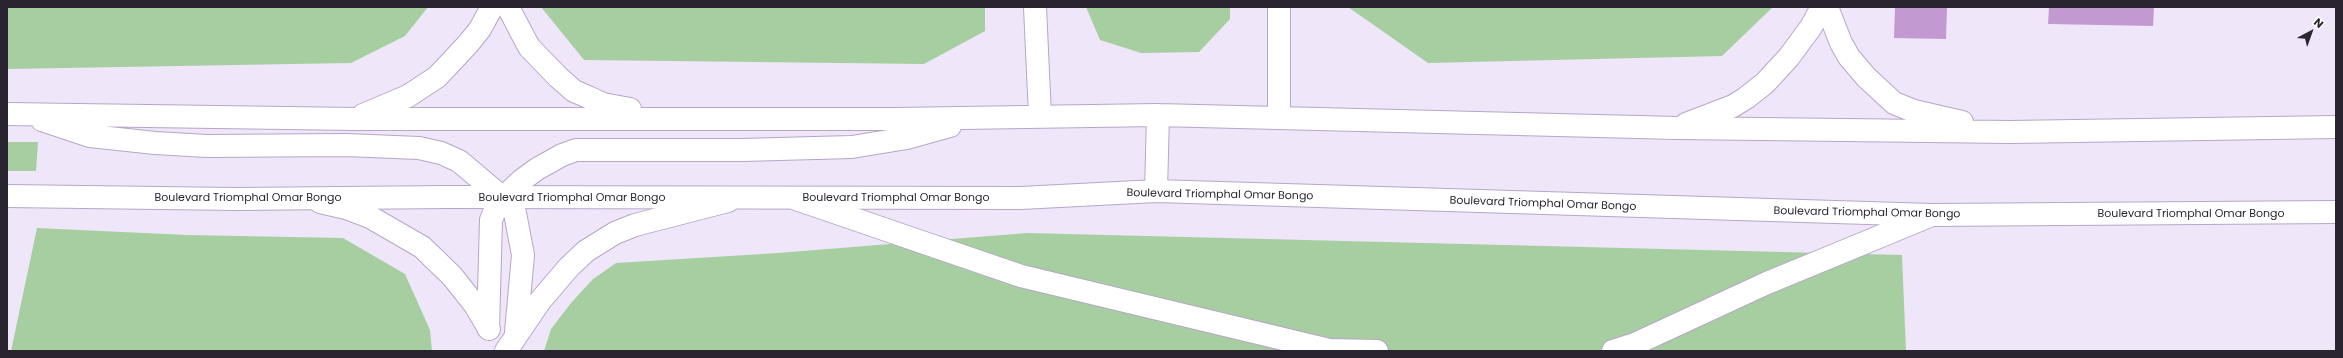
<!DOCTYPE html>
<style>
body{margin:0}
#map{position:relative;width:2343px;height:358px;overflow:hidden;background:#efe6fa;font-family:Poppins,sans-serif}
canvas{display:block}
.frame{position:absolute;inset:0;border:8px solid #2a2430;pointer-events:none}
.north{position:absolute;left:2291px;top:12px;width:40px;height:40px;-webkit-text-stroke:3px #fff;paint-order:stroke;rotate:41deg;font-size:11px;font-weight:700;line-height:16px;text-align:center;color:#2a2430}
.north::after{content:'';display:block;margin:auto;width:14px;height:18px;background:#2a2430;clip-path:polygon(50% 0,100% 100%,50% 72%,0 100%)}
</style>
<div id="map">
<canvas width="2343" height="358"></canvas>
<div class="frame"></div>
<div class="north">N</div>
</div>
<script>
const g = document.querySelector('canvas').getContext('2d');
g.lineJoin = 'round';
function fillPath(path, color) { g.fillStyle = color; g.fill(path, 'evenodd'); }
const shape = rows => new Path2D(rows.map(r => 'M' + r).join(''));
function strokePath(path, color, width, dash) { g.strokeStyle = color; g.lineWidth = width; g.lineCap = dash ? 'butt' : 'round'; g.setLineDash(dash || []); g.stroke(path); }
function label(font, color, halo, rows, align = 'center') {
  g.font = font + ' Poppins,sans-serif'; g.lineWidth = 3.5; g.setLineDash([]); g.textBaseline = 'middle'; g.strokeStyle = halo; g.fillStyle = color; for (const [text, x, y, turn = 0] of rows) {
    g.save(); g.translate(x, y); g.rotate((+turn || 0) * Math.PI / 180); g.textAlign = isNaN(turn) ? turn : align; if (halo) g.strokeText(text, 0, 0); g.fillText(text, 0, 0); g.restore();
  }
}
const green = shape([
 [7,7,428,7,405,36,351,63,7,69],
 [541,7,985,7,985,31,924,64,584,60],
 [1086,7,1230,7,1230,19,1199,52,1141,53,1100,40],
 [1348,7,1773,7,1722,56,1428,63],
 [7,142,38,142,36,171,7,171],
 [37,228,187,235,343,238,405,274,430,330,432,351,11,351],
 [1027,233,1902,255,1906,351,544,351,551,329,571,303,593,279,616,263,778,253]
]);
const building = shape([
 [1895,7,1947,7,1946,39,1894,38],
 [2049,7,2154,7,2153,26,2048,24]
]);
const minor = shape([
 [1035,7,1040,116],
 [1279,118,1279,7],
 [796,199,1021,276,1329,350,1377,351],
 [320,202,346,208,370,217,422,247,452,276,475,305,489,329],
 [488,328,491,220,498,203,503,198,515,213,523,255,516,332],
 [506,351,540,301,569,267,586,251,615,233,635,225,728,201],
 [1613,351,1635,344,1767,283,1932,215]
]);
const major = shape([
 [508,7,529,47,558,77,574,91,588,97,603,104,630,109],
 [1827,7,1841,43,1849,57,1866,77,1894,103,1914,111,1962,122],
 [7,114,356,119,894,119,1158,115,1677,128,2010,132,2336,127],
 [363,115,408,96,437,77,468,44,480,29,492,7],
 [42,120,90,136,155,143,207,146,346,145,419,148,441,153,459,161,503,198],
 [1686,124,1733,106,1746,98,1765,83,1789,57,1811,27,1822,7],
 [1156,191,1158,115],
 [7,196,236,199,447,197,1021,198,1156,191,1932,215,2336,212],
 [503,198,522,180,537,169,562,155,576,150,742,150,852,147,907,138,950,126]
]);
const streetNames = [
 ["Boulevard Triomphal Omar Bongo",1220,195,1],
 ["Boulevard Triomphal Omar Bongo",248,198],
 ["Boulevard Triomphal Omar Bongo",572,198],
 ["Boulevard Triomphal Omar Bongo",896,198],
 ["Boulevard Triomphal Omar Bongo",1543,204,2],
 ["Boulevard Triomphal Omar Bongo",1867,213,1],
 ["Boulevard Triomphal Omar Bongo",2191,214]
];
fillPath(green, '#a7cea1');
fillPath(building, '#c299d0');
strokePath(minor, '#b6a7c6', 24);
strokePath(major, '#b6a7c6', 24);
strokePath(minor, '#fff', 22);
strokePath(major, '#fff', 22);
label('11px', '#2a2430', '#fff', streetNames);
</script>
